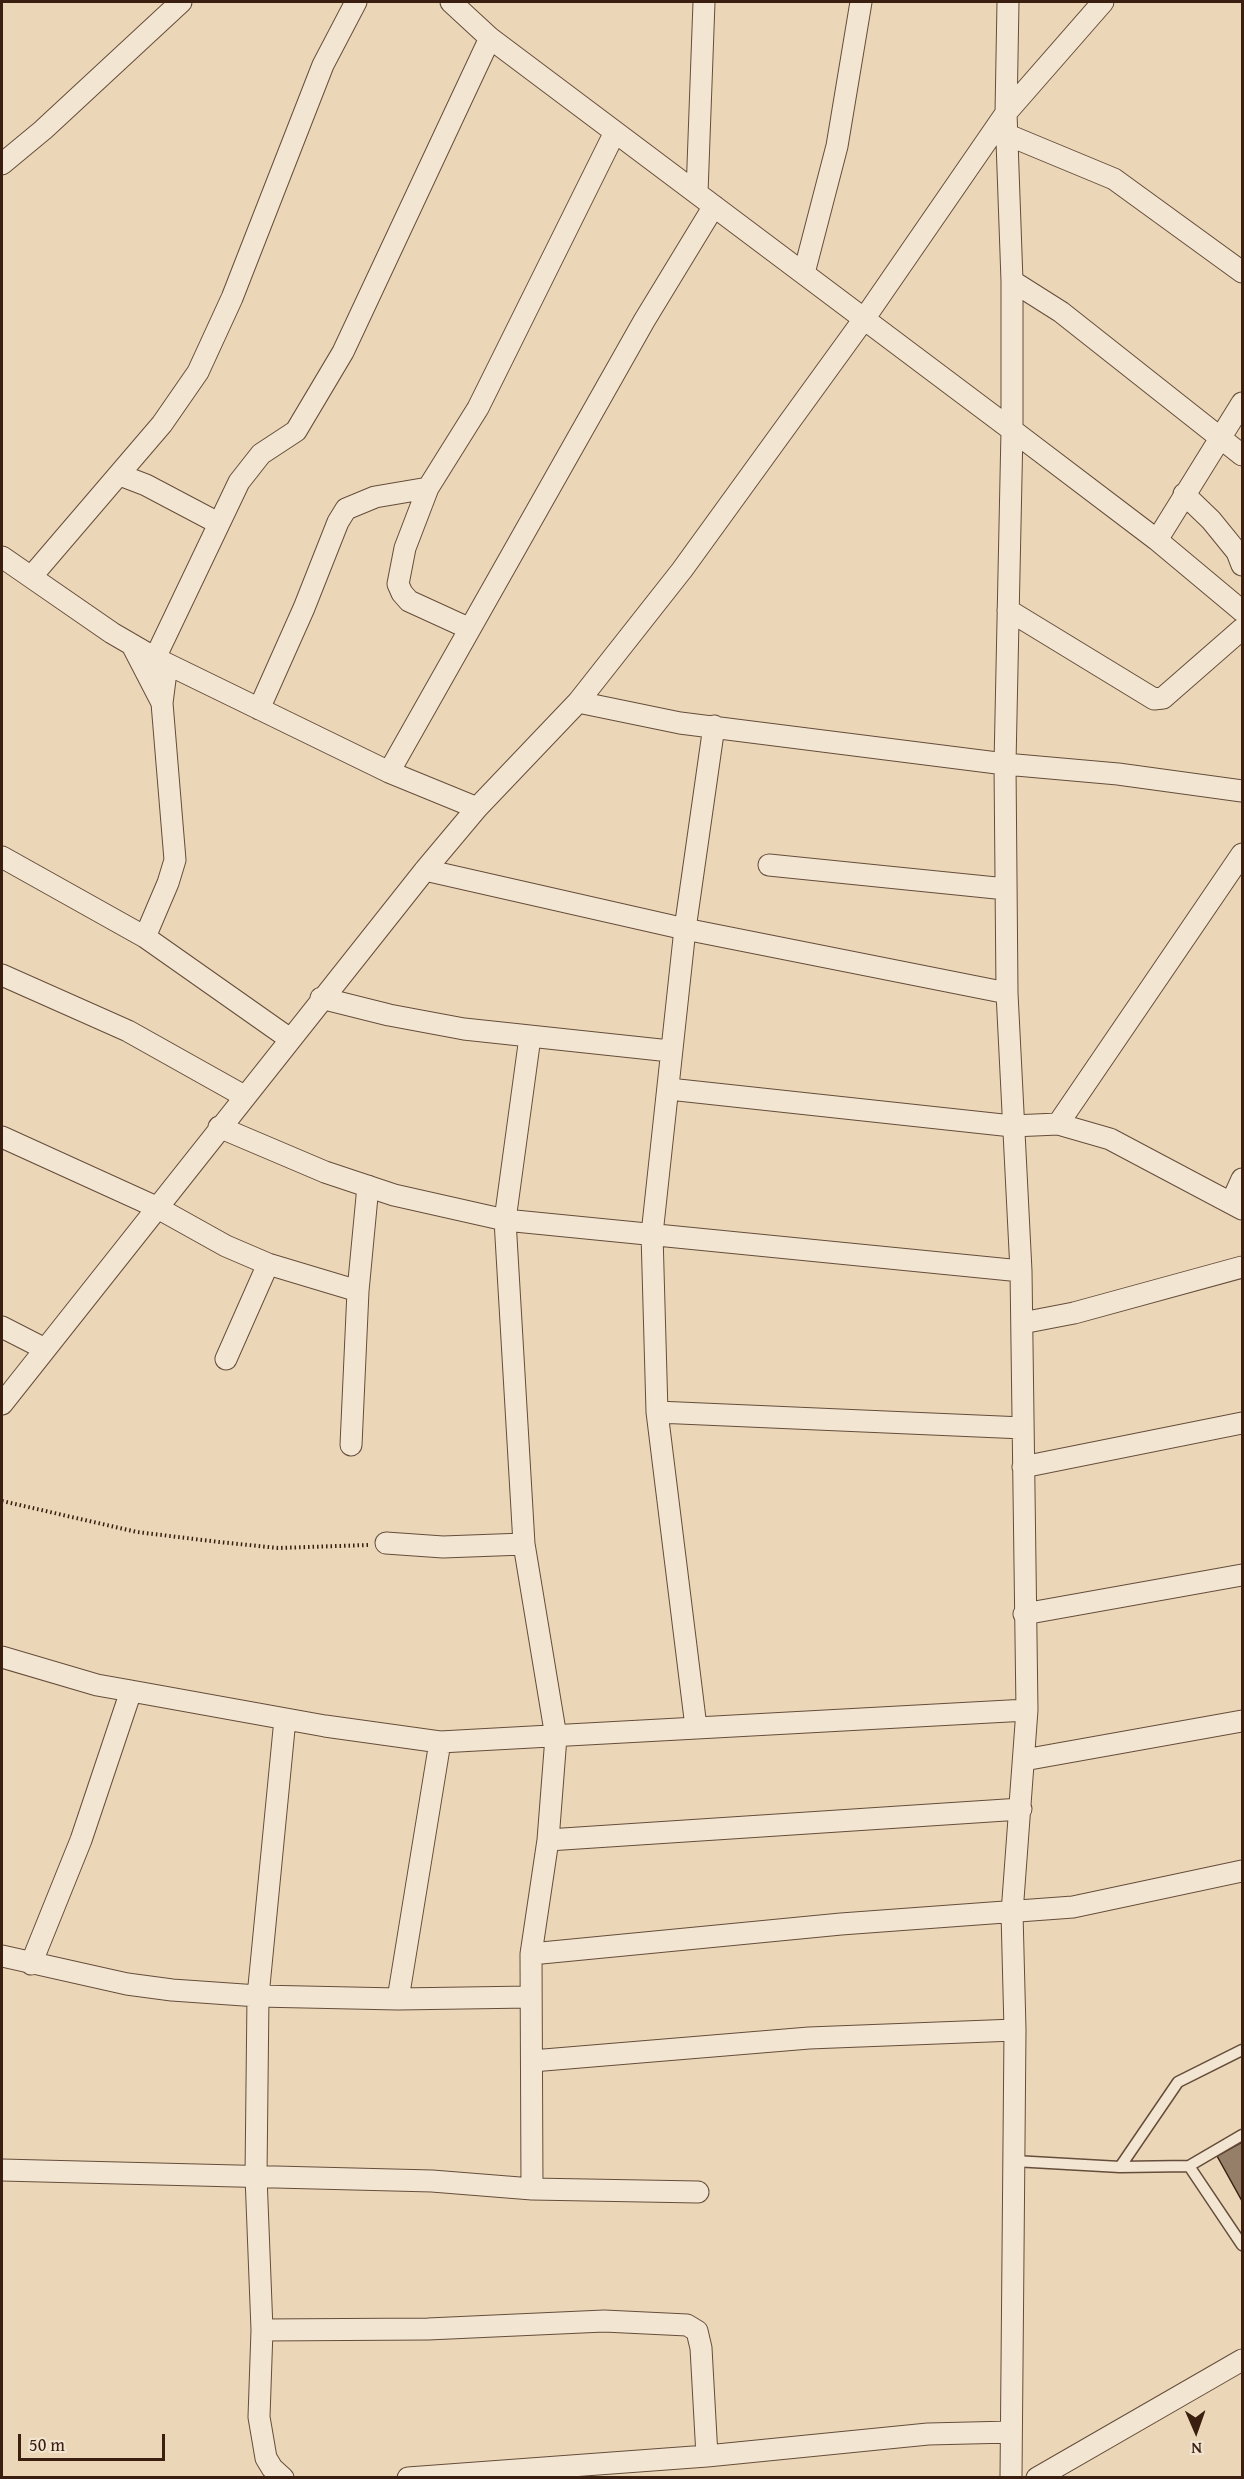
<!DOCTYPE html>
<style>
body{margin:0}
#map{position:relative;width:1244px;height:2479px;overflow:hidden;background:#ebd7b8;font-family:"Gentium Book Plus",serif}
canvas{display:block}
.frame{position:absolute;inset:0;border:3px solid #3a1f11;pointer-events:none}
.north{position:absolute;left:1166px;top:2401px;width:60px;height:60px;-webkit-text-stroke:4px #f2e5d1;paint-order:stroke;rotate:178deg;font-size:16px;font-weight:700;line-height:24px;text-align:center;color:#3a1f11}
.north::after{content:'';display:block;margin:auto;width:21px;height:27px;background:#3a1f11;clip-path:polygon(50% 0,100% 100%,50% 72%,0 100%)}
.scale{position:absolute;left:18px;top:2434px;width:147px;height:27px;box-sizing:border-box;border:3px solid #3a1f11;border-top:0;padding-left:8px;font-size:18px;line-height:21px;white-space:nowrap;color:#3a1f11;-webkit-text-stroke:4px #f2e5d1;paint-order:stroke}
</style>
<div id="map">
<canvas width="1244" height="2479"></canvas>
<div class="frame"></div>
<div class="north">N</div>
<div class="scale">50 m</div>
</div>
<script>
const g = document.querySelector('canvas').getContext('2d');
g.lineJoin = 'round';
function fillPath(path, color) { g.fillStyle = color; g.fill(path, 'evenodd'); }
const shape = rows => new Path2D(rows.map(r => 'M' + r).join(''));
function strokePath(path, color, width, dash) { g.strokeStyle = color; g.lineWidth = width; g.lineCap = dash ? 'butt' : 'round'; g.setLineDash(dash || []); g.stroke(path); }
const building = shape([
 [1242,2142,1242,2201,1217,2156,1242,2142]
]);
const path = shape([
 [2,1501,137,1532,219,1542,278,1548,368,1545]
]);
const lane = shape([
 [1014,2161,1120,2167,1189,2166,1242,2135],
 [1189,2166,1242,2245],
 [1120,2167,1178,2082,1242,2050]
]);
const street = shape([
 [451,2,490,38,1012,430,1157,540,1242,611],
 [1008,2,1006,113,1012,281,1012,430,1005,764,1007,993,1021,1271,1027,1710,1012,1913,1015,2030,1011,2478],
 [1008,135,1114,179,1242,272],
 [2,164,43,130,181,2],
 [697,193,704,2],
 [804,273,837,146,861,2],
 [1012,281,1061,312,1242,455],
 [120,475,146,485,218,523],
 [1184,494,1211,520,1237,552,1242,565],
 [1157,540,1242,403],
 [2,557,112,633,155,658,389,772,477,808],
 [31,577,162,424,198,372,232,298,323,65,356,2],
 [1008,610,1154,699,1163,698,1242,629],
 [468,628,409,601,402,593,398,584,405,548,428,488,478,408,615,132],
 [132,645,162,703],
 [155,658,239,482,261,454,296,431,343,352,490,38],
 [578,702,680,723,1005,764,1118,774,1242,791],
 [259,709,304,608,338,522,346,509,375,497,428,488],
 [389,772,644,321,714,206],
 [2,857,145,937,290,1039],
 [769,865,1006,889],
 [425,870,685,929,1007,993],
 [145,937,168,883,175,860,162,703,167,664],
 [2,975,128,1031,244,1096],
 [321,998,389,1015,464,1029,670,1051],
 [530,1037,505,1220,524,1544,556,1737,548,1840,531,1954,532,2189],
 [669,1089,1012,1126,1058,1124,1110,1139,1242,1209],
 [1058,1124,1242,854],
 [219,1127,325,1172,394,1195,505,1220,1021,1271],
 [2,1137,156,1207,226,1246,268,1264,358,1291],
 [1232,1201,1242,1179],
 [1022,1323,1074,1313,1242,1267],
 [2,1327,45,1349],
 [226,1359,268,1264],
 [2,1404,425,870,477,808,578,702,682,570,864,319,1006,113,1103,2],
 [657,1412,1023,1428],
 [351,1445,358,1291,368,1186],
 [1023,1467,1242,1423],
 [386,1543,443,1547,524,1544],
 [1024,1614,1242,1575],
 [2,1657,97,1685,131,1691,325,1726,440,1742,1027,1710],
 [696,1727,657,1412,652,1234,685,929,714,726],
 [1024,1760,1242,1721],
 [548,1840,1021,1809],
 [531,1954,841,1924,1073,1907,1242,1871],
 [2,1956,127,1984,172,1990,258,1996,398,1999,530,1997],
 [31,1964,81,1840,131,1691],
 [398,1999,440,1742],
 [532,2061,809,2038,1015,2030],
 [2,2170,432,2181,532,2189,698,2192],
 [262,2330,428,2329,604,2321,687,2325,697,2331,701,2348,707,2456],
 [283,2478,272,2468,266,2458,259,2417,262,2330,256,2176,258,1996,285,1719],
 [408,2478,707,2456,928,2434,1011,2432],
 [1037,2478,1242,2360]
]);
fillPath(building, '#967f68');
strokePath(building, '#3a1f11', 1.5);
strokePath(lane, '#664d3b', 13);
strokePath(street, '#664d3b', 23);
strokePath(path, '#3a1f11', 4, [1.5, 3]);
strokePath(lane, '#f2e5d1', 10);
strokePath(street, '#f2e5d1', 21);
</script>
